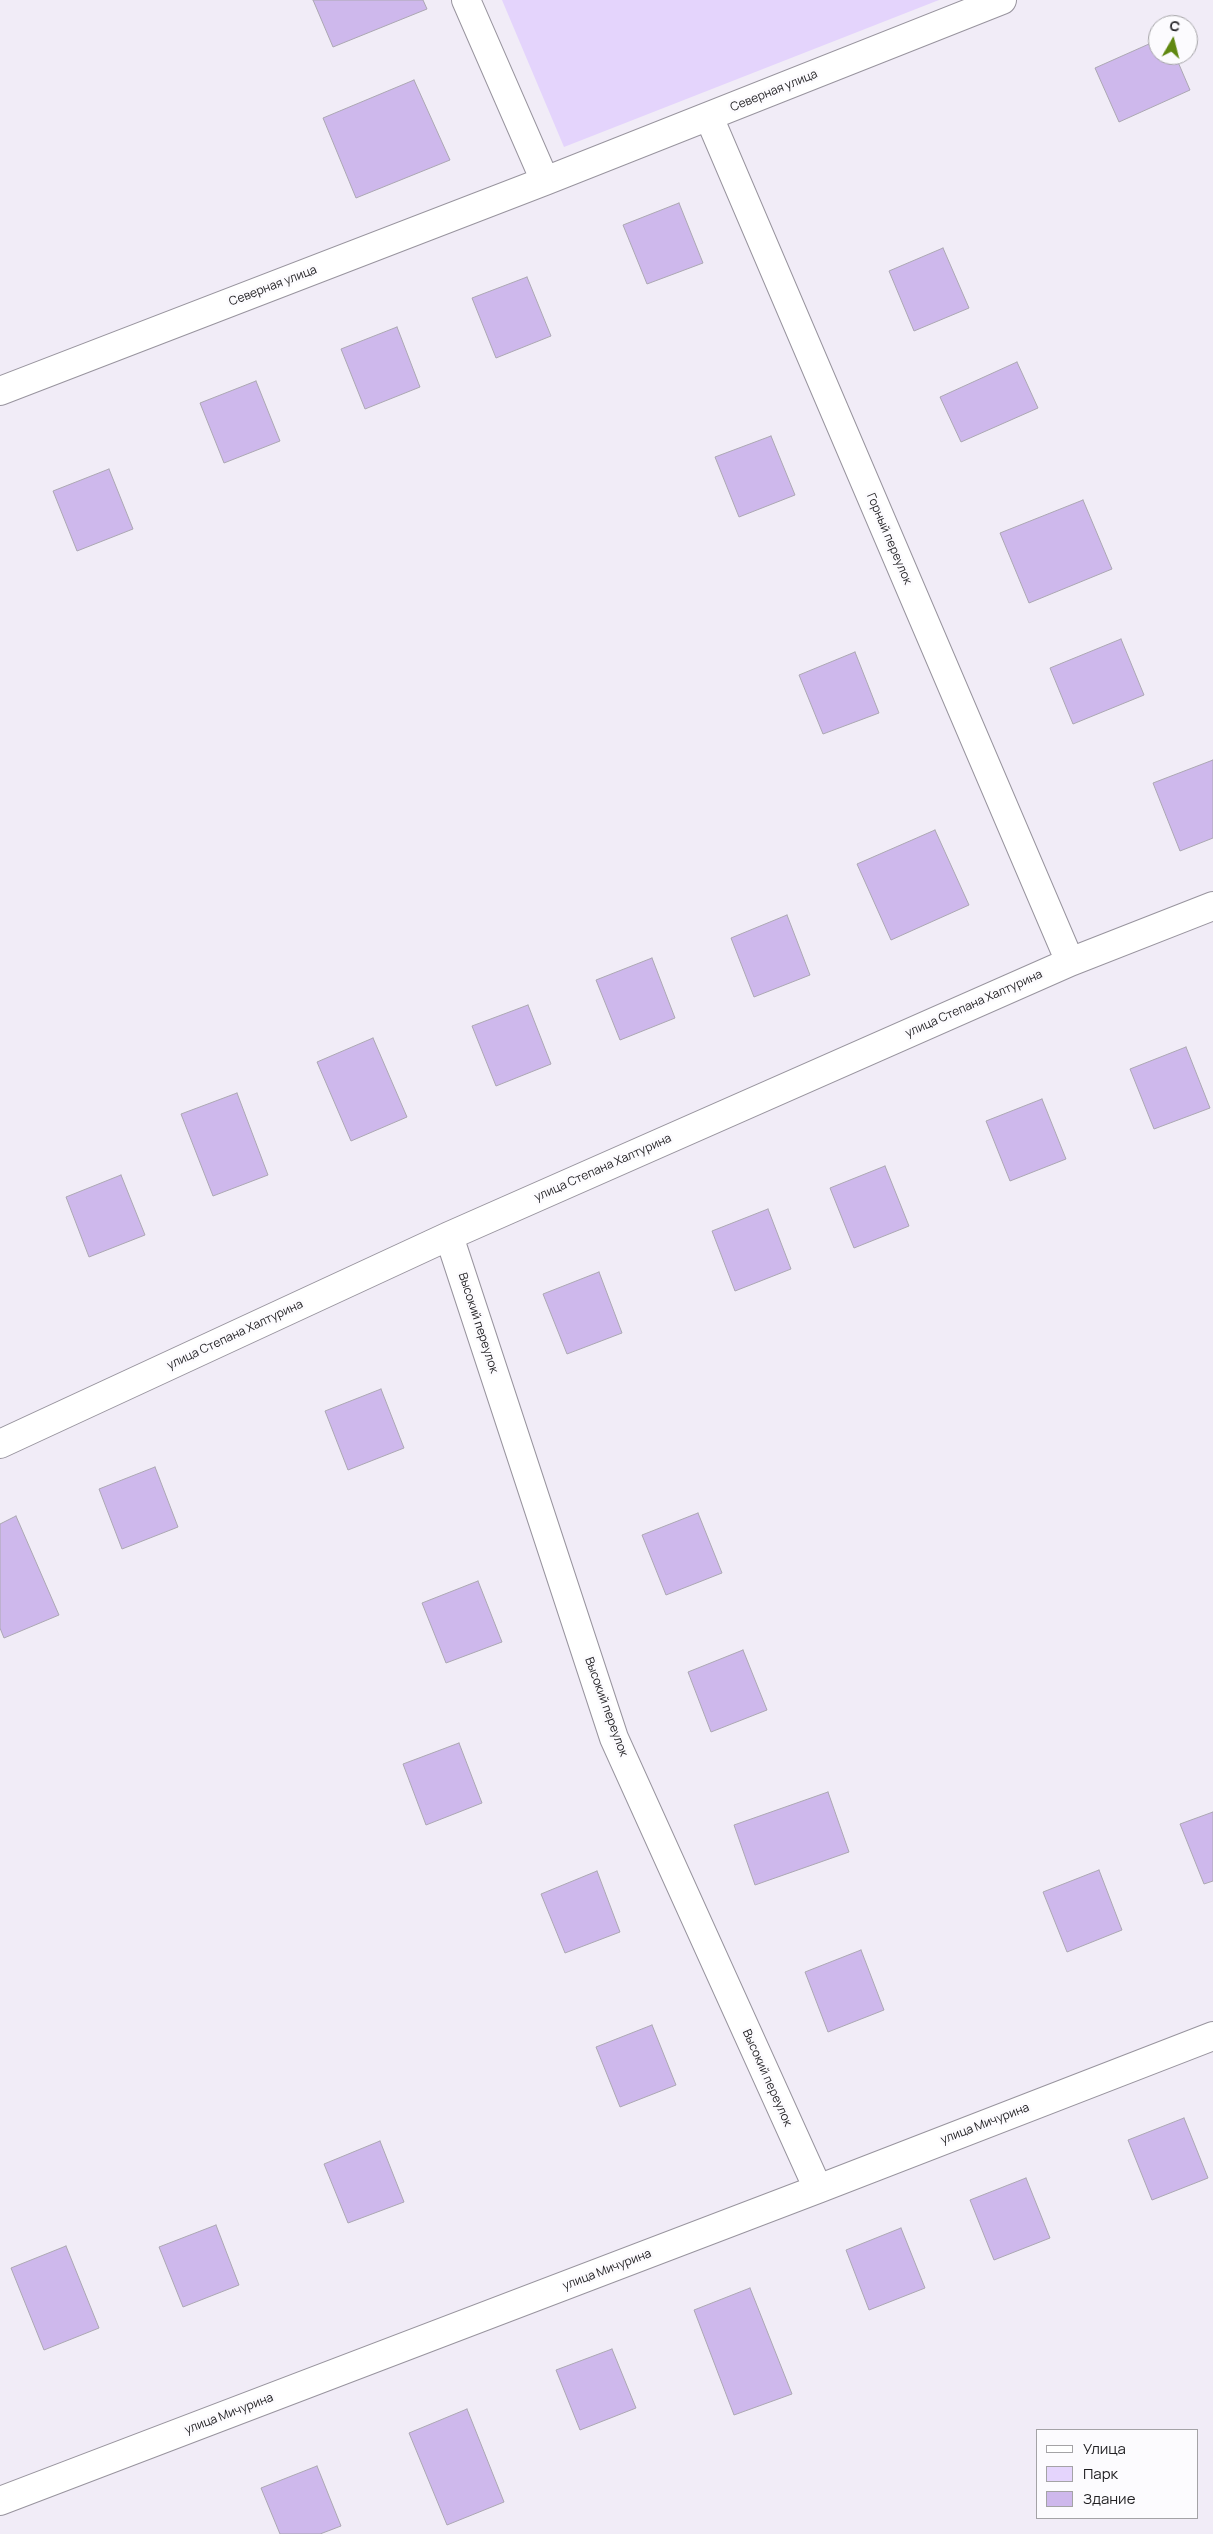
<!DOCTYPE html>
<meta charset="utf-8">
<style>
body{margin:0}
#map{position:relative;width:1213px;height:2534px;overflow:hidden;background:#f1ecf7;font-family:Manrope,sans-serif}
canvas{display:block}
.legend{position:absolute;left:1036px;top:2429px;width:162px;height:90px;box-sizing:border-box;background:#fcfbfe;border:1px solid #a4a3a6;margin:0;padding:6px 9px;list-style:none;font-size:15px;color:#201f22}
.legend li{display:flex;align-items:center;gap:10px;height:25px}
.legend b{width:25px;border:1px solid #a4a3a6}
.north{position:absolute;left:1148px;top:15px;width:50px;height:50px;box-sizing:border-box;background:#fcfbfe;border:1px solid #a4a3a6;border-radius:50%;rotate:8deg;font-size:14px;font-weight:700;line-height:20px;text-align:center;color:#201f22}
.north::after{content:'';display:block;margin:auto;width:18px;height:22px;background:#608811;clip-path:polygon(50% 0,100% 100%,50% 72%,0 100%)}
</style>
<div id="map">
<canvas width="1213" height="2534"></canvas>
<ul class="legend">
<li><b style="height:6px;background:#fff"></b>Улица</li>
<li><b style="height:14px;background:#e4d4fc"></b>Парк</li>
<li><b style="height:14px;background:#ceb8ec"></b>Здание</li>
</ul>
<div class="north">С</div>
</div>
<script>
const g = document.querySelector('canvas').getContext('2d');
g.lineJoin = 'round';
function fillPath(path, color) { g.fillStyle = color; g.fill(path, 'evenodd'); }
const shape = rows => new Path2D(rows.map(r => 'M' + r).join(''));
function strokePath(path, color, width, dash) { g.strokeStyle = color; g.lineWidth = width; g.lineCap = dash ? 'butt' : 'round'; g.setLineDash(dash || []); g.stroke(path); }
function label(font, color, halo, rows, align = 'center') {
  g.font = font + ' Manrope,sans-serif'; g.lineWidth = 5; g.setLineDash([]); g.textBaseline = 'middle'; g.strokeStyle = halo; g.fillStyle = color; for (const [text, x, y, turn = 0] of rows) {
    g.save(); g.translate(x, y); g.rotate((+turn || 0) * Math.PI / 180); g.textAlign = isNaN(turn) ? turn : align; if (halo) g.strokeText(text, 0, 0); g.fillText(text, 0, 0); g.restore();
  }
}
const green = shape([
 [502,0,939,0,564,147]
]);
const building = shape([
 [313,0,423,0,427,9,333,47,313,0],
 [1158,40,1158,55,1175,55,1190,90,1119,122,1095,68,1158,40],
 [414,80,450,160,356,198,323,118,414,80],
 [679,203,703,263,647,284,623,225,679,203],
 [943,248,969,308,914,331,889,271,943,248],
 [527,277,551,336,496,358,472,298,527,277],
 [397,327,420,387,365,409,341,349,397,327],
 [1017,362,1038,408,961,442,940,397,1017,362],
 [256,381,280,441,224,463,200,403,256,381],
 [771,436,795,495,739,517,715,457,771,436],
 [109,469,133,529,77,551,53,491,109,469],
 [1083,500,1112,569,1029,603,1000,533,1083,500],
 [1121,639,1144,695,1073,724,1050,668,1121,639],
 [855,652,879,713,823,734,799,675,855,652],
 [1213,760,1213,838,1180,851,1153,783,1213,760],
 [935,830,969,905,891,940,857,864,935,830],
 [787,915,810,975,754,997,731,938,787,915],
 [652,958,675,1018,620,1040,596,980,652,958],
 [528,1005,551,1064,496,1086,472,1026,528,1005],
 [373,1038,407,1117,351,1141,317,1062,373,1038],
 [1186,1047,1210,1108,1154,1129,1130,1069,1186,1047],
 [237,1093,268,1175,213,1196,181,1114,237,1093],
 [1042,1099,1066,1159,1010,1181,986,1121,1042,1099],
 [885,1166,909,1226,854,1248,830,1188,885,1166],
 [121,1175,145,1235,89,1257,66,1197,121,1175],
 [768,1209,791,1269,735,1291,712,1231,768,1209],
 [599,1272,622,1333,567,1354,543,1294,599,1272],
 [381,1389,404,1448,348,1470,325,1411,381,1389],
 [155,1467,178,1527,122,1549,99,1489,155,1467],
 [698,1513,722,1573,666,1595,642,1535,698,1513],
 [16,1516,59,1615,4,1638,0,1628,0,1524,16,1516],
 [478,1581,502,1642,446,1663,422,1603,478,1581],
 [743,1650,767,1710,711,1732,688,1672,743,1650],
 [459,1743,482,1803,426,1825,403,1764,459,1743],
 [828,1792,849,1852,755,1885,734,1825,828,1792],
 [1213,1812,1213,1881,1204,1884,1180,1824,1213,1812],
 [1099,1870,1122,1930,1067,1952,1043,1892,1099,1870],
 [597,1871,620,1932,565,1953,541,1894,597,1871],
 [861,1950,884,2010,828,2032,805,1972,861,1950],
 [652,2025,676,2085,620,2107,596,2047,652,2025],
 [1184,2118,1208,2178,1152,2200,1128,2140,1184,2118],
 [380,2141,404,2202,348,2223,324,2164,380,2141],
 [1026,2178,1050,2238,994,2260,970,2200,1026,2178],
 [216,2225,239,2285,183,2307,159,2247,216,2225],
 [901,2228,925,2288,869,2310,846,2250,901,2228],
 [66,2246,99,2328,44,2350,11,2268,66,2246],
 [750,2288,792,2394,734,2415,694,2310,750,2288],
 [612,2349,636,2408,580,2430,556,2370,612,2349],
 [467,2409,504,2502,447,2525,409,2433,467,2409],
 [317,2466,341,2526,320,2534,280,2534,261,2488,317,2466]
]);
const minor = shape([
 [466,0,545,181],
 [709,117,1070,962],
 [0,391,545,181,1002,0],
 [449,1236,614,1738,818,2189],
 [0,1444,449,1236,1070,962,1213,906],
 [0,2501,818,2189,1213,2036]
]);
const streetNames = [
 ["Северная улица",774,91,-22],
 ["Северная улица",273,286,-21],
 ["Горный переулок",889,539,67],
 ["улица Степана Халтурина",974,1004,-24],
 ["улица Степана Халтурина",603,1168,-24],
 ["Высокий переулок",478,1323,72],
 ["улица Степана Халтурина",235,1335,-25],
 ["Высокий переулок",606,1707,70],
 ["Высокий переулок",767,2078,66],
 ["улица Мичурина",985,2124,-21],
 ["улица Мичурина",607,2270,-21],
 ["улица Мичурина",229,2414,-21]
];
fillPath(green, '#e4d4fc');
fillPath(building, '#ceb8ec');
strokePath(building, '#aba7b2', 1);
strokePath(minor, '#98949e', 30);
strokePath(minor, '#fff', 28);
label('12px', '#201f22', '#fcfbfe', streetNames);
</script>
